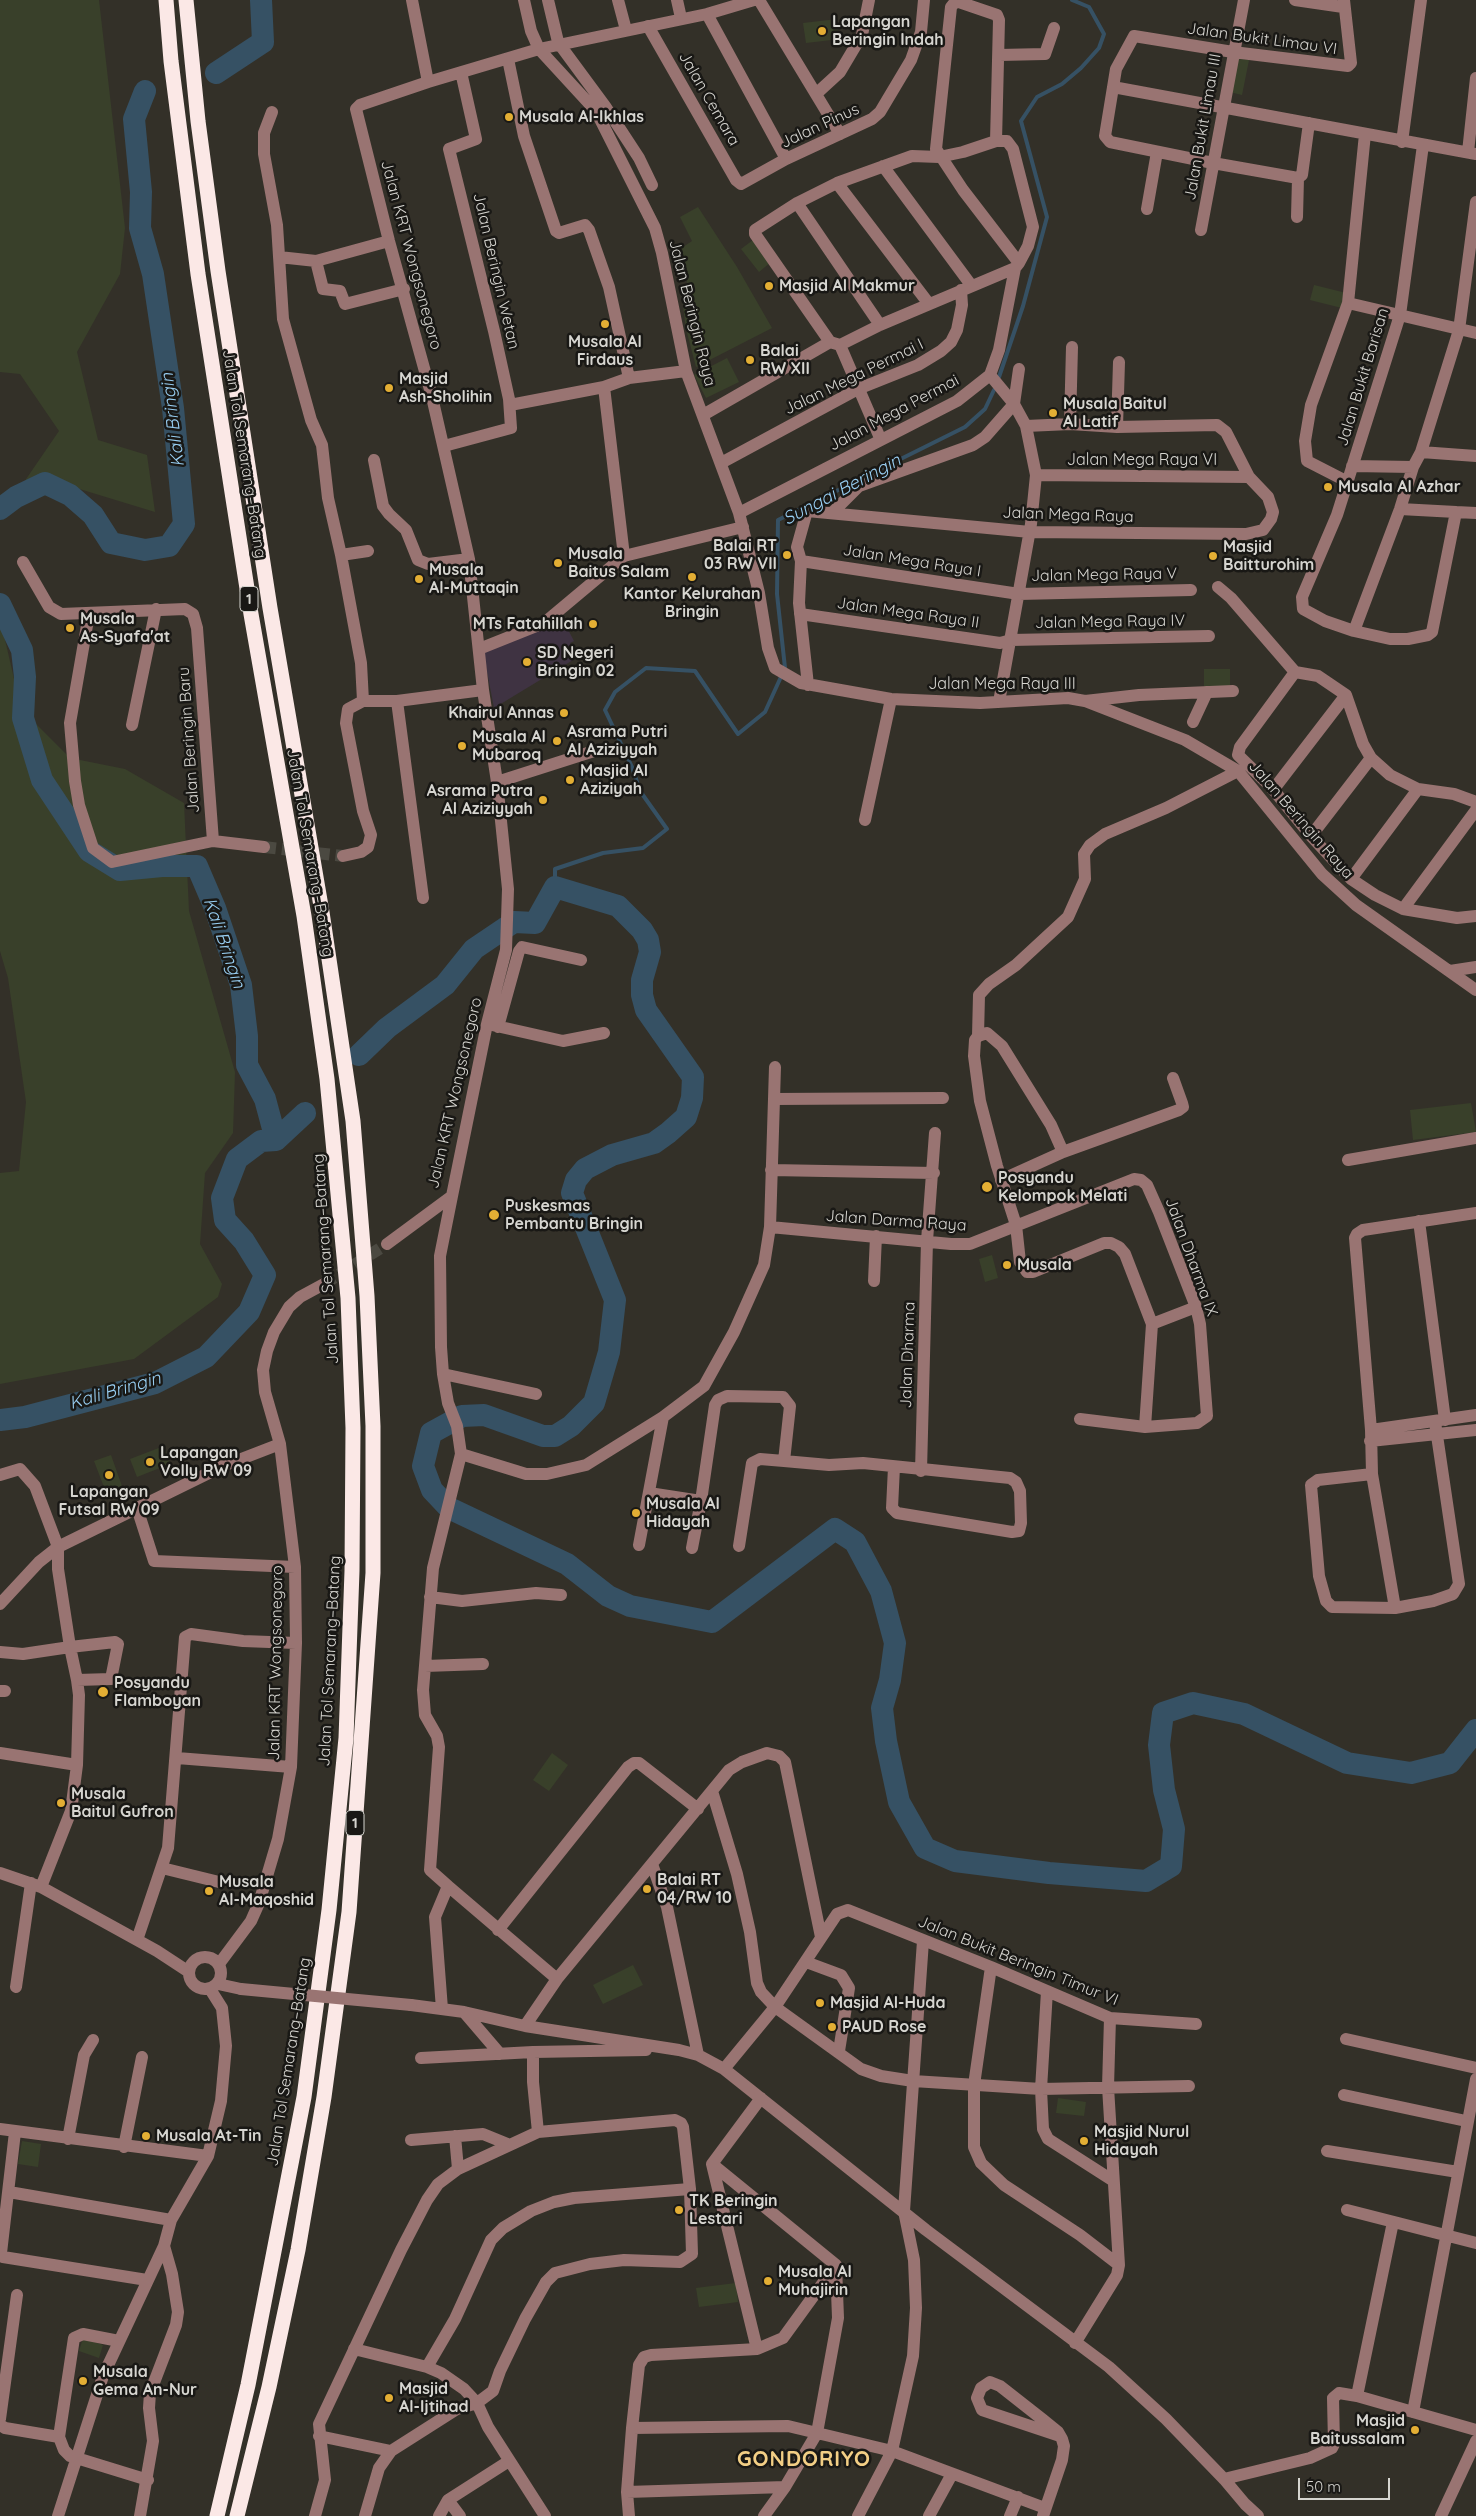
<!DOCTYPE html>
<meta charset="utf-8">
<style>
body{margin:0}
#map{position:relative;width:1476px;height:2516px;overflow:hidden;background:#333028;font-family:Quicksand,sans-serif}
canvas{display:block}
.scale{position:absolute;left:1298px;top:2478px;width:92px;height:22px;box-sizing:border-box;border:2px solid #d6d5d0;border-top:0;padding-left:6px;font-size:15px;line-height:18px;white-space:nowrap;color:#d6d5d0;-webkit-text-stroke:4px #191815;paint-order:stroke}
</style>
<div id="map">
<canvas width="1476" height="2516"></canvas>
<div class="scale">50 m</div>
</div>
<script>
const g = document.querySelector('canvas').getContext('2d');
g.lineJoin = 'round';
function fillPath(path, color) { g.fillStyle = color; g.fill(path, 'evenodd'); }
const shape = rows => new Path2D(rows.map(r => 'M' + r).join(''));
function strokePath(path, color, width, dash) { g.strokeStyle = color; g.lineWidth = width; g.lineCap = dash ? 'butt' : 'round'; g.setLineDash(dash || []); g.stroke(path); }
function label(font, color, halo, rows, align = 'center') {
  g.font = font + ' Quicksand,sans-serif'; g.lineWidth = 5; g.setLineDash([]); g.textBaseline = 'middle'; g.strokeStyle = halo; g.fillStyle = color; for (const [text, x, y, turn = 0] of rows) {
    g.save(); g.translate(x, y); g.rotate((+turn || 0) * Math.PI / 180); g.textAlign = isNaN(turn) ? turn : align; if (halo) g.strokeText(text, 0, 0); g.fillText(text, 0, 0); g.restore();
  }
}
const education = shape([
 [561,616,574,641,570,643,578,657,494,708,483,651]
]);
const green = shape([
 [0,0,99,0,125,228,120,274,77,352,98,440,147,455,155,512,73,487,28,499,0,520,0,495,22,485,59,431,20,374,0,372],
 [837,19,840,39,806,43,803,23],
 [1236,58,1249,60,1242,95,1230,92],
 [698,207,737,267,772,328,696,367,686,329,681,291,688,285,677,251,692,241,680,217],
 [753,240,771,262,759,272,741,249],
 [1314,285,1346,293,1342,308,1310,300],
 [727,358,739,382,706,398,694,375],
 [0,618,21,709,70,758,125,769,184,803,189,911,235,1072,233,1133,205,1173,200,1244,222,1284,218,1297,134,1359,0,1384,0,1173,19,1171,26,1102,8,978,0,951],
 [1204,669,1230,669,1230,688,1204,688],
 [1471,1103,1476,1132,1413,1140,1410,1110],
 [992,1255,998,1278,985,1282,979,1259],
 [164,1446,170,1464,137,1477,130,1459],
 [111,1455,123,1489,107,1495,94,1461],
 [552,1753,568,1765,549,1791,533,1780],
 [633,1965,643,1985,603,2004,593,1985],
 [1058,2098,1086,2102,1084,2116,1056,2113],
 [22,2141,41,2144,38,2167,18,2164],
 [736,2283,738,2302,699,2307,696,2288],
 [83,2338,103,2345,99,2358,79,2351]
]);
const stream = shape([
 [999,377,1023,306,1047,217,1021,121,1037,97,1062,84,1081,68,1099,48,1104,34,1089,7,1072,0],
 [555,887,555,869,603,853,643,848,667,829,640,791,632,767,605,710,615,692,646,668,695,671,738,734,765,712,785,668,777,594,778,520,965,427,985,409,994,390]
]);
const river = shape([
 [216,73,263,42,261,0],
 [0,509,16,497,45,483,70,495,93,515,111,543,145,550,169,546,184,524,173,408,153,274,140,228,141,192,134,119,145,91],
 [0,604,22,650,25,677,23,718,42,780,89,851,120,870,162,866,197,866,215,908,241,985,247,1036,247,1065,265,1099,276,1140,261,1141,237,1159,222,1198,225,1220,244,1241,265,1275,249,1312,206,1357,155,1383,25,1417,0,1420],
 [359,1055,387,1028,445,985,474,949,514,922,535,923,555,887,618,906,642,930,648,940,650,952,642,980,642,995,646,1010,693,1077,692,1098,686,1117,668,1133,654,1143,612,1155,585,1169,576,1180,572,1193,615,1300,609,1352,594,1403,571,1426,555,1436,543,1436,484,1415,462,1416,431,1433,423,1466,432,1490,449,1508,567,1564,608,1596,630,1606,712,1622,835,1529,855,1542,881,1591,895,1643,890,1680,882,1708,886,1741,899,1802,925,1848,955,1861,1049,1873,1146,1881,1171,1866,1174,1829,1164,1790,1159,1745,1163,1713,1193,1703,1244,1714,1347,1763,1411,1773,1450,1763,1476,1730],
 [276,1140,305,1113]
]);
const minorTunnel = shape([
 [264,847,343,856],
 [324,1284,387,1244]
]);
const minor = shape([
 [412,0,428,82],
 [524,0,531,31,539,49,596,111,655,228,662,253,686,371,739,513,759,593,768,648,775,668,801,683,891,699,980,703,1068,698,1085,701,1185,740,1238,771,1322,874,1356,905,1476,990],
 [548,0,559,46],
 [618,0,626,30],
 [677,0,681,18],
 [759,0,840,134],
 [1295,0,1343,7],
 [707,14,786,159],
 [648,26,736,180,741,184,786,159,872,119,880,112,911,60,921,32,924,0],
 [560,45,605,106,639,158,652,185],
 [999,55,1045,54,1054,28],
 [508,59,524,136,556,231,559,233,585,225,589,230,609,287,629,378],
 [1113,87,1476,154],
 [816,94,840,72,862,35,869,0],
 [272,112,264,133,264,154,277,225,283,319,311,420,322,445,328,498,341,555],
 [1402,142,1421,0],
 [1468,152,1476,78],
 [883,166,971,285],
 [1298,178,1213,163,1110,142,1105,136,1116,69,1134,36,1233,52,1348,66,1351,63,1344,0],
 [1298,178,1302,175,1309,123],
 [837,183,929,304],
 [797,203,880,325],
 [1147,209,1157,152],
 [1297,217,1298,178],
 [1201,230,1244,0],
 [389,241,316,261,323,289,340,291,345,304,404,289],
 [279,257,316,261],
 [1348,303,1476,333],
 [830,342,755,234,755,230,797,203,837,183,912,156,939,157,963,152,996,141],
 [840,345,880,438],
 [990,375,1014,404,1026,426,1036,475,1031,524,999,702],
 [510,405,604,387],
 [703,415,830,342,840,345,880,325,1015,268,1019,263,1028,246,1033,227,1013,149,1007,141,996,141,999,20,997,15,956,1,951,7,936,149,963,190,1019,263],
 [1070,424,1072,347],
 [1117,427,1119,362],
 [444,446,511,428,509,399,494,331,449,149,476,139,461,72],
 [1421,452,1476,456],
 [374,460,383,506,389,514,406,530,418,560,428,564,469,559],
 [721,463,858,389,918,365,941,351,951,342,957,330,962,305,961,290],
 [1352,466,1413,467],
 [1036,475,1249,477],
 [1348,482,1307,461,1305,441,1311,405,1348,303,1365,134],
 [1400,509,1456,512,1432,632,1428,635,1408,639,1390,639,1354,631,1325,621,1303,609,1302,597,1337,515,1400,315,1423,145],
 [1456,512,1476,513],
 [739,513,957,401,990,375,999,350,1015,268],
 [832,513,859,486,973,445,985,437,1014,404,1019,369],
 [624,556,604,387,629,378,686,371],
 [801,561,1019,594,1191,590],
 [23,562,49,607,61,614,185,609,193,614,197,628,213,841],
 [1218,587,1231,598,1295,672],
 [89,614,70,723,75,781,79,805,93,848,112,862,213,841,264,847],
 [800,614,1000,643,1011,640,1209,636],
 [1354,631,1400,509,1413,467,1421,452,1459,330,1476,202],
 [479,649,544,623,624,556,743,527],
 [1295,672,1240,747,1238,755,1272,788,1311,836,1351,879,1375,895,1403,909,1457,918,1476,916],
 [1295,672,1318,676,1346,695,1363,744,1371,758,1390,775,1418,789,1454,794,1476,802],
 [808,685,799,603,801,561,797,547,807,511,1030,532,1246,534,1263,530,1271,519,1273,512,1268,497,1249,477,1226,432,1217,425,1117,427,1070,424,1026,426],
 [363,701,361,663,341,555,368,551],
 [397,701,423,898],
 [1085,701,1139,695,1233,691],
 [1193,722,1207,692],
 [132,725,156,609],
 [497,782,594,751],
 [1273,790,1346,695],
 [865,820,891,699],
 [1311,836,1371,758],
 [343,856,361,852,368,847,371,835,363,811,346,723,348,709,363,701,397,701,483,690],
 [1351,879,1418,789],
 [1403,909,1476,810],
 [1450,971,1476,967],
 [492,1025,563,1041,604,1033],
 [498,1027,519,951,522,947,581,960],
 [978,1036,979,995,989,984,1016,965,1068,917,1085,879,1084,854,1090,845,1105,834,1166,808,1238,771],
 [774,1099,943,1098],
 [1063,1152,1051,1125,1002,1046,987,1033,978,1036,975,1040,974,1056,980,1101,997,1166,1016,1225,1020,1262,1027,1272,1033,1272,1104,1243,1111,1243,1119,1247,1125,1254,1152,1324,1145,1427],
 [1348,1160,1476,1138],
 [771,1170,934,1173],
 [1001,1180,1063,1152,1179,1110,1183,1107,1182,1103,1173,1078],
 [1419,1221,1445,1420],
 [770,1227,951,1244,970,1244,1134,1179,1141,1180,1147,1185,1159,1212,1196,1307,1200,1324,1207,1416,1197,1423,1145,1427,1080,1419],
 [387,1244,452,1196,487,1024,506,950,508,889,497,782,483,690,469,559,432,397,389,241,356,109,360,105,428,82,539,49,707,14,754,0],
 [874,1281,876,1236],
 [1152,1324,1196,1307],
 [443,1374,536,1394],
 [1435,1422,1459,1584,1453,1594,1433,1601,1395,1608,1372,1474,1371,1430,1355,1238,1357,1234,1363,1230,1476,1213],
 [1371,1430,1476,1415],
 [1370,1441,1476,1430],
 [461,1454,526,1474,547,1474,586,1465,663,1417,704,1386,734,1332,764,1265,770,1227,775,1067],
 [784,1461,829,1465,863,1463,1010,1478,1016,1482,1020,1491,1021,1523,1019,1531,1012,1532,897,1513,892,1508,894,1467],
 [921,1471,927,1241,935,1133],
 [1372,1474,1318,1480,1311,1485,1319,1576,1326,1601,1332,1607,1395,1608],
 [0,1475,20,1469,35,1486,58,1547,58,1569,70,1647,115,1642,118,1644,111,1679,77,1680],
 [649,1493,701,1501,692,1548],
 [701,1501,715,1405,718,1400,727,1396,783,1397,790,1406,784,1461,760,1459,752,1463,739,1546],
 [137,1508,154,1561,295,1567],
 [639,1545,663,1417],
 [430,1597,462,1601,536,1593,561,1595],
 [0,1604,39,1562,58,1547,223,1466,280,1444],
 [0,1652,23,1654,70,1647,77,1680,79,1695,77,1765,71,1811,41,1887],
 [425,1666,483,1664],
 [0,1691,5,1691],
 [0,1753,77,1765],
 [177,1758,291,1767],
 [712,1791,737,1874,750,1932,757,1983,761,1992,775,2007,861,2069,881,2076,913,2081,1041,2089,1189,2086],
 [652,1864,667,1907,698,2055],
 [162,1868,219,1882],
 [0,1873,41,1887,157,1951,189,1972],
 [448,1886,557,1979],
 [498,1930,628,1767,634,1763,639,1763,698,1809],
 [137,1940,168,1848,185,1637,191,1634,243,1641,296,1643],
 '189 1973a16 16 0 1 1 32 0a16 16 0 1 1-32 0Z',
 [806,1962,841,1975,849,1988,839,2051],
 [219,1964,251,1921,259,1903,278,1839,291,1767,296,1643,295,1567,280,1444,265,1392,263,1370,267,1351,274,1332,289,1307,300,1297,324,1284],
 [991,1967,974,2085,974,2147,981,2163,1004,2185,1080,2235,1119,2265],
 [218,1984,241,1989],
 [16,1987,31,1883],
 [1047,1991,1041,2089,1043,2129,1048,2139,1112,2180],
 [411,2005,464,2012,525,2026,679,2050,698,2055,724,2069,926,2230,1109,2367,1166,2419,1224,2479,1245,2504,1258,2516],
 [442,2009,435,1917,448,1886,430,1870,439,1747,437,1736,425,1715,423,1690,433,1568,461,1454,457,1426,448,1403,443,1374,441,1347,440,1256,452,1196],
 [464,2012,500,2054],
 [525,2026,557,1979,729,1770,742,1762,767,1753,779,1756,785,1762,821,1937],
 [1346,2039,1476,2068],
 [533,2052,533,2082,538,2132],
 [421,2058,533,2052,646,2050],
 [724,2069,775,2007,837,1914,848,1910,991,1967,1110,2018,1196,2024],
 [1344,2095,1466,2121],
 [0,2129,208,2156],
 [15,2132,1,2253,3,2257,147,2280],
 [455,2136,458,2169],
 [68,2139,84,2055,93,2040],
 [411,2140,483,2134,510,2145],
 [124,2147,142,2057],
 [1327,2151,1458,2172],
 [712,2164,836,2265,838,2318,817,2433,785,2487,764,2516],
 [712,2164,757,2349],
 [712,2164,761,2098],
 [9,2192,171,2220],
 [1347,2210,1476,2243],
 [1075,2343,1117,2275,1119,2265,1108,2087,1110,2018],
 [354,2349,427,2367,441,2373,464,2389,477,2403,488,2427,545,2516],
 [1357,2396,1393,2222],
 [1413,2412,1476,2079],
 [0,2419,17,2295],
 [0,2425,5,2428,59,2437,64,2450,70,2456,148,2480],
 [632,2428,788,2426,892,2451,1045,2508],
 [319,2436,391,2451,457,2409,477,2403,493,2391,500,2371,525,2319,546,2282,555,2273,590,2264,624,2260,680,2262,692,2254,690,2189,574,2198,554,2202,531,2211,503,2228,491,2240,455,2319,427,2367],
 [59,2437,74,2338,83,2334,119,2341],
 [1224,2479,1310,2458,1332,2448,1334,2444,1333,2398,1339,2393,1357,2396,1476,2430],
 [627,2492,785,2487],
 [58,2516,103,2376,164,2246,171,2220,208,2156,221,2101,226,2046,222,2008,210,1989],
 [140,2516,153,2441,149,2408,150,2393,176,2325,178,2312,172,2274,164,2246],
 [315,2516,325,2480,319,2424,401,2250,427,2200,438,2184,458,2169,538,2132,675,2120,681,2123,683,2127,690,2189],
 [365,2516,379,2468,391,2451],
 [439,2516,448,2500],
 [460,2516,448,2500,509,2461],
 [629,2516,627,2492,632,2428,639,2365,644,2357,651,2355,757,2349,783,2338,836,2265],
 [858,2516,892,2451,913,2356,916,2308,914,2260,904,2211,923,1941],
 [929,2516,952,2474],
 [1010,2516,1018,2497],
 [1043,2516,1062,2460,1064,2446,1062,2439,1058,2432,1042,2419,1000,2386,990,2382,981,2388,977,2398,982,2410,1060,2436],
 [1441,2516,1476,2441]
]);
const highway = shape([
 [166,0,171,61,198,274,251,614,304,916,327,1079,348,1298,353,1428,352,1571,346,1738,329,1910,304,2097,248,2385,217,2516],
 [186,0,198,121,218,271,270,608,322,912,353,1121,367,1296,373,1426,373,1573,349,1912,324,2097,298,2250,269,2387,237,2516]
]);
const minorBridge = shape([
 [241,1989,411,2005]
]);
const markers = [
 [822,31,5,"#e3ae34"],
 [509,117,5,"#e3ae34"],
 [769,286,5,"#e3ae34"],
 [605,324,5,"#e3ae34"],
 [750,360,5,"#e3ae34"],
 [389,388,5,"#e3ae34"],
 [1053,413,5,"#e3ae34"],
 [1328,487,5,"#e3ae34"],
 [787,555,5,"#e3ae34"],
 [1213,556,5,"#e3ae34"],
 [558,563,5,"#e3ae34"],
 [692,577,5,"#e3ae34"],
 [419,579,5,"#e3ae34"],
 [593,624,5,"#e3ae34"],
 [70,628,5,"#e3ae34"],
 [527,662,5,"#e3ae34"],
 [564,713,5,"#e3ae34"],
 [557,741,5,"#e3ae34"],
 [462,746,5,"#e3ae34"],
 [570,780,5,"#e3ae34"],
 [543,800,5,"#e3ae34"],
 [987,1187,6,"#e3ae34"],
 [494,1215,6,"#e3ae34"],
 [1007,1265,5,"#e3ae34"],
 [150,1462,5,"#e3ae34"],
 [109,1475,5,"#e3ae34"],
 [636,1513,5,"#e3ae34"],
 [103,1692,6,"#e3ae34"],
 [61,1803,5,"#e3ae34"],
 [647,1889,5,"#e3ae34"],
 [209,1891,5,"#e3ae34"],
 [820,2003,5,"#e3ae34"],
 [832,2027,5,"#e3ae34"],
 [146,2136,5,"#e3ae34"],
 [1084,2141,5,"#e3ae34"],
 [679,2210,5,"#e3ae34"],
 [768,2281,5,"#e3ae34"],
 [83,2381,5,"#e3ae34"],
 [389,2398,5,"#e3ae34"],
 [1415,2430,5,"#e3ae34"]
];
const shields = [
 [249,599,18],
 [355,1823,18]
];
const shieldNames = [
 ["1",249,599],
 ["1",355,1823]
];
const poiNames = [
 ["Lapangan",832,22],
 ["Beringin Indah",832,40],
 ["Musala Al-Ikhlas",519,117],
 ["Masjid Al Makmur",779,286],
 ["Musala Al",605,342,"center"],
 ["Firdaus",605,360,"center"],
 ["Balai",760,351],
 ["RW XII",760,369],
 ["Masjid",399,379],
 ["Ash-Sholihin",399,397],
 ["Musala Baitul",1063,404],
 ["Al Latif",1063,422],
 ["Musala Al Azhar",1338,487],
 ["Balai RT",777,546,"right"],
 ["03 RW VII",777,564,"right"],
 ["Masjid",1223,547],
 ["Baitturohim",1223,565],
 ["Musala",568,554],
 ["Baitus Salam",568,572],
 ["Musala",429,570],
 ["Al-Muttaqin",429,588],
 ["Kantor Kelurahan",692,594,"center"],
 ["Bringin",692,612,"center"],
 ["Musala",80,619],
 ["As-Syafa'at",80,637],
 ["MTs Fatahillah",583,624,"right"],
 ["SD Negeri",537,653],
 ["Bringin 02",537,671],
 ["Khairul Annas",554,713,"right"],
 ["Asrama Putri",567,732],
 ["Al Aziziyyah",567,750],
 ["Musala Al",472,737],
 ["Mubaroq",472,755],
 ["Masjid Al",580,771],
 ["Aziziyah",580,789],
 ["Asrama Putra",533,791,"right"],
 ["Al Aziziyyah",533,809,"right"],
 ["Posyandu",998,1178],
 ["Kelompok Melati",998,1196],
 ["Puskesmas",505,1206],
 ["Pembantu Bringin",505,1224],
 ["Musala",1017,1265],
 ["Lapangan",160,1453],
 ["Volly RW 09",160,1471],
 ["Lapangan",109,1492,"center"],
 ["Futsal RW 09",109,1510,"center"],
 ["Musala Al",646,1504],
 ["Hidayah",646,1522],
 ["Posyandu",114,1683],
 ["Flamboyan",114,1701],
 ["Musala",71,1794],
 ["Baitul Gufron",71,1812],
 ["Balai RT",657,1880],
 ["04/RW 10",657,1898],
 ["Musala",219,1882],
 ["Al-Maqoshid",219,1900],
 ["Masjid Al-Huda",830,2003],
 ["PAUD Rose",842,2027],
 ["Masjid Nurul",1094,2132],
 ["Hidayah",1094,2150],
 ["Musala At-Tin",156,2136],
 ["TK Beringin",689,2201],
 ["Lestari",689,2219],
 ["Musala Al",778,2272],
 ["Muhajirin",778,2290],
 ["Musala",93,2372],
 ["Gema An-Nur",93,2390],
 ["Masjid",399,2389],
 ["Al-Ijtihad",399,2407],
 ["Masjid",1405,2421,"right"],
 ["Baitussalam",1405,2439,"right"]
];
const streetNames = [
 ["Jalan Bukit Limau VI",1262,39,8],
 ["Jalan Cemara",709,99,60],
 ["Jalan Pinus",820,126,-25],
 ["Jalan Bukit Limau III",1203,127,-80],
 ["Jalan KRT Wongsonegoro",411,255,75],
 ["Jalan Beringin Wetan",496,271,77],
 ["Jalan Beringin Raya",692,313,76],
 ["Jalan Mega Permai I",854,377,-26],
 ["Jalan Bukit Barisan",1363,377,-73],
 ["Jalan Mega Permai",894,413,-28],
 ["Jalan Tol Semarang–Batang",244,454,81],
 ["Jalan Mega Raya VI",1142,460],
 ["Jalan Mega Raya",1068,515,2],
 ["Jalan Mega Raya I",912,561,9],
 ["Jalan Mega Raya V",1104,575,-1],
 ["Jalan Mega Raya II",908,613,8],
 ["Jalan Mega Raya IV",1110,622,-1],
 ["Jalan Mega Raya III",1002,684],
 ["Jalan Beringin Baru",189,740,-94],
 ["Jalan Beringin Raya",1301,820,49],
 ["Jalan Tol Semarang–Batang",310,853,80],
 ["Jalan KRT Wongsonegoro",455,1093,-77],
 ["Jalan Darma Raya",896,1221,4],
 ["Jalan Dharma IX",1191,1257,70],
 ["Jalan Tol Semarang–Batang",326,1259,-94],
 ["Jalan Dharma",908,1355,-88],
 ["Jalan Tol Semarang–Batang",330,1661,-87],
 ["Jalan KRT Wongsonegoro",276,1663,-89],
 ["Jalan Bukit Beringin Timur VI",1018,1961,22],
 ["Jalan Tol Semarang–Batang",289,2062,-81]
];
const waterNames = [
 ["Kali Bringin",173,420,-97],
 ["Sungai Beringin",842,490,-28],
 ["Kali Bringin",224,943,71],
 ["Kali Bringin",115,1391,-16]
];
const districtNames = [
 ["GONDORIYO",804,2460]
];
fillPath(education, '#3f3342');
fillPath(green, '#39402a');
strokePath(stream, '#365164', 4);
strokePath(river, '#365164', 22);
strokePath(minorTunnel, '#4b4941', 12, [12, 6]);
strokePath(minor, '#997472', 12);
strokePath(highway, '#fbe8e6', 15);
strokePath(minorBridge, '#997472', 12);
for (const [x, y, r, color] of markers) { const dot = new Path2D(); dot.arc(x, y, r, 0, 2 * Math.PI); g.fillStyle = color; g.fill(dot); strokePath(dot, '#191815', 2); }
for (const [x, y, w] of shields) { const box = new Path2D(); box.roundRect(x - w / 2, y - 12.5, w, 25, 4); g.fillStyle = '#191815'; g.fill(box); strokePath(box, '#d6d5d0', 1); }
label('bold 15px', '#d6d5d0', null, shieldNames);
label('bold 16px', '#d6d5d0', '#191815', poiNames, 'left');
label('16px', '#d6d5d0', '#191815', streetNames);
label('italic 18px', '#98cef2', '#191815', waterNames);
g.letterSpacing = '1px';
label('bold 21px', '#f2ce85', '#191815', districtNames);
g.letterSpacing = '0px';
</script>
